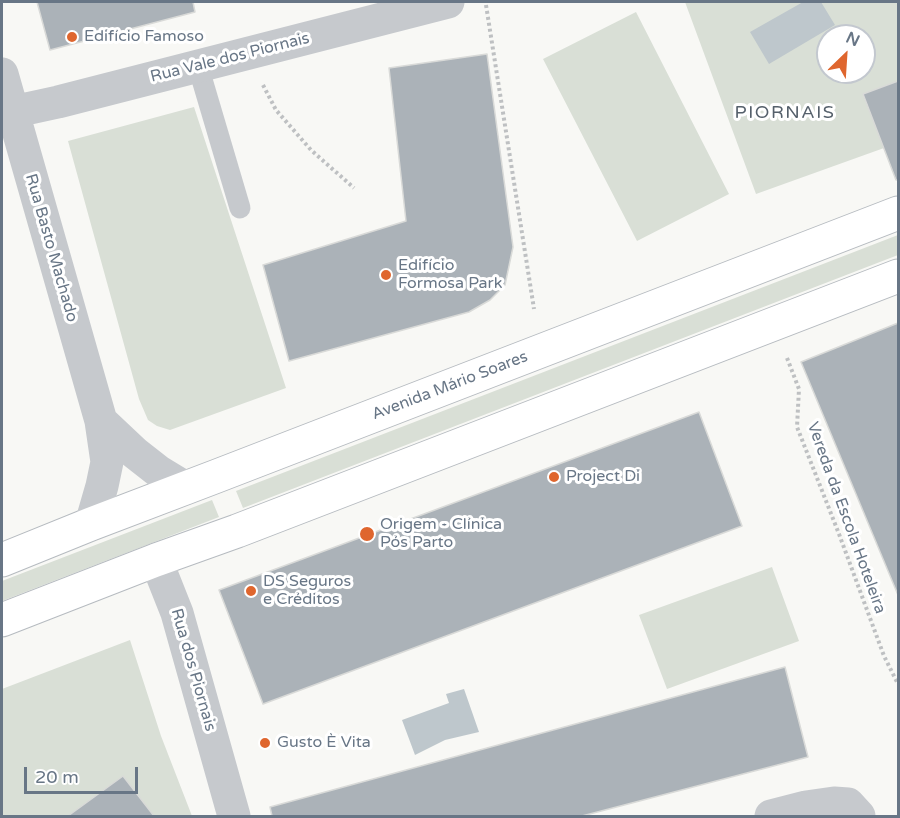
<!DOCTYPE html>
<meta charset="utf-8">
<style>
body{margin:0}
#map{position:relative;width:900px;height:818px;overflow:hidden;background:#f8f8f5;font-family:"Varela Round",sans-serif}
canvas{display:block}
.frame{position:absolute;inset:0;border:3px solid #687686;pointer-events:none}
.north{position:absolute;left:816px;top:24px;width:60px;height:60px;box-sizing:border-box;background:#fff;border:2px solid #c3c8cf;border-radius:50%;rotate:25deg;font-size:16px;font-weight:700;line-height:24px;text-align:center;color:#687686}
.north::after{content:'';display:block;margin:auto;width:21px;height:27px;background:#df662e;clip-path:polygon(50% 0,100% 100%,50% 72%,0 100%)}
.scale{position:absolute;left:24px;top:767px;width:114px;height:27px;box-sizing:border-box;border:3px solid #687686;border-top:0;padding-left:8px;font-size:18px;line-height:21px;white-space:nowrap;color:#687686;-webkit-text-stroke:4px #fff;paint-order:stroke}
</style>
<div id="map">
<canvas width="900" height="818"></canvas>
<div class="frame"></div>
<div class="north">N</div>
<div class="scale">20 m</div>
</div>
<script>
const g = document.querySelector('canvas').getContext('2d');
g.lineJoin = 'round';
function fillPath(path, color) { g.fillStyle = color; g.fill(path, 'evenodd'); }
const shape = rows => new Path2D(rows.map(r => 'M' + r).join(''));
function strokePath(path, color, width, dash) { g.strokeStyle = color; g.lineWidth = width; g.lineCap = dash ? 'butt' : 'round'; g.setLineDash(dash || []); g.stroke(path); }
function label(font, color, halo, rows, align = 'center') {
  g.font = font + ' "Varela Round",sans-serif'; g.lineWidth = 6; g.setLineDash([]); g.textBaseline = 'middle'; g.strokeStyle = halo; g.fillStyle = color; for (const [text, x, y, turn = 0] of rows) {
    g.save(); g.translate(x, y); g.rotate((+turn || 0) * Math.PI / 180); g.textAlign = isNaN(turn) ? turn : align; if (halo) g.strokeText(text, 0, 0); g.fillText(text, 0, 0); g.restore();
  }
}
const green = shape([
 [685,2,898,2,898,81,863,95,884,148,756,194],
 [828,36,864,36,864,72,828,72],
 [636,12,729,194,637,241,543,59],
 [194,107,286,388,170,430,157,426,148,420,139,399,68,141],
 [898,235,898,255,243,508,236,491],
 [212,500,219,517,2,601,2,581],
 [772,567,799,641,667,689,639,615],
 [130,640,161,736,192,816,2,816,2,689]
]);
const water = shape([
 [803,2,821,2,835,25,769,64,750,32],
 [464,689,479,732,445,740,415,755,402,720,449,703,446,694]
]);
const building = shape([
 [37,2,193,2,195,12,50,50,37,2],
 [487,54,513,247,505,285,490,300,469,312,289,361,263,265,406,221,389,68,487,54],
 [898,81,898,180,896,180,863,94,898,81],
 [898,323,898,595,801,362,898,323],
 [699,412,742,526,263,704,219,590,699,412],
 [785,667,808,757,582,816,272,816,270,807,785,667],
 [123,776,154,816,68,816,123,776]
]);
const path = shape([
 [486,5,534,309],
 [263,85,276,110,311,150,354,188],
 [787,358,799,389,797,427,839,534,884,656,898,684]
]);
const service = shape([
 [198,66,240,208]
]);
const minor = shape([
 [2,74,101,421,107,462,102,486,91,524],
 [12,112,58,102,448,2],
 [101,421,135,453,158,471,186,488],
 [156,560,177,613,234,816],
 [771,816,806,807,834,803,848,804,859,816]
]);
const secondary = shape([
 [2,560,91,524,217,476,898,213],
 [2,620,156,560,237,531,898,276]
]);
const markers = [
 [72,37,6,"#df662e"],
 [386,275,6,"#df662e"],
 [554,477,6,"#df662e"],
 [367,534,8,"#df662e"],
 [251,591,6,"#df662e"],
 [265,743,6,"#df662e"]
];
const poiNames = [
 ["Edifício Famoso",84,37],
 ["Edifício",398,266],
 ["Formosa Park",398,284],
 ["Project Di",566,477],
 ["Origem - Clínica",380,525],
 ["Pós Parto",380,543],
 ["DS Seguros",263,582],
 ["e Créditos",263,600],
 ["Gusto È Vita",277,743]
];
const streetNames = [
 ["Rua Vale dos Piornais",230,58,-14],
 ["Rua Basto Machado",51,248,74],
 ["Avenida Mário Soares",450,386,-21],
 ["Vereda da Escola Hoteleira",846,518,70],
 ["Rua dos Piornais",193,670,74]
];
const neighbourhoodNames = [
 ["PIORNAIS",785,113]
];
fillPath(green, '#d9dfd6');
fillPath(water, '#bec7cc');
fillPath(building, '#abb2b8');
strokePath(building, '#d9dad8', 1.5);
strokePath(secondary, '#b6bbc0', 35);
strokePath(path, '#bec0c2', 4, [3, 3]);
strokePath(service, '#c6c9cd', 21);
strokePath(minor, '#c6c9cd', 33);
strokePath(secondary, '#fff', 33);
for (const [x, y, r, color] of markers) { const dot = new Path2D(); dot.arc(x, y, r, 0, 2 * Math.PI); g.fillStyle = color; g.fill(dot); strokePath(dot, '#fff', 2); }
label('16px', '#687686', '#fff', poiNames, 'left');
label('16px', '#687686', '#fff', streetNames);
g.letterSpacing = '1.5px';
label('18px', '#55606b', '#fff', neighbourhoodNames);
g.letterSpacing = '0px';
</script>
